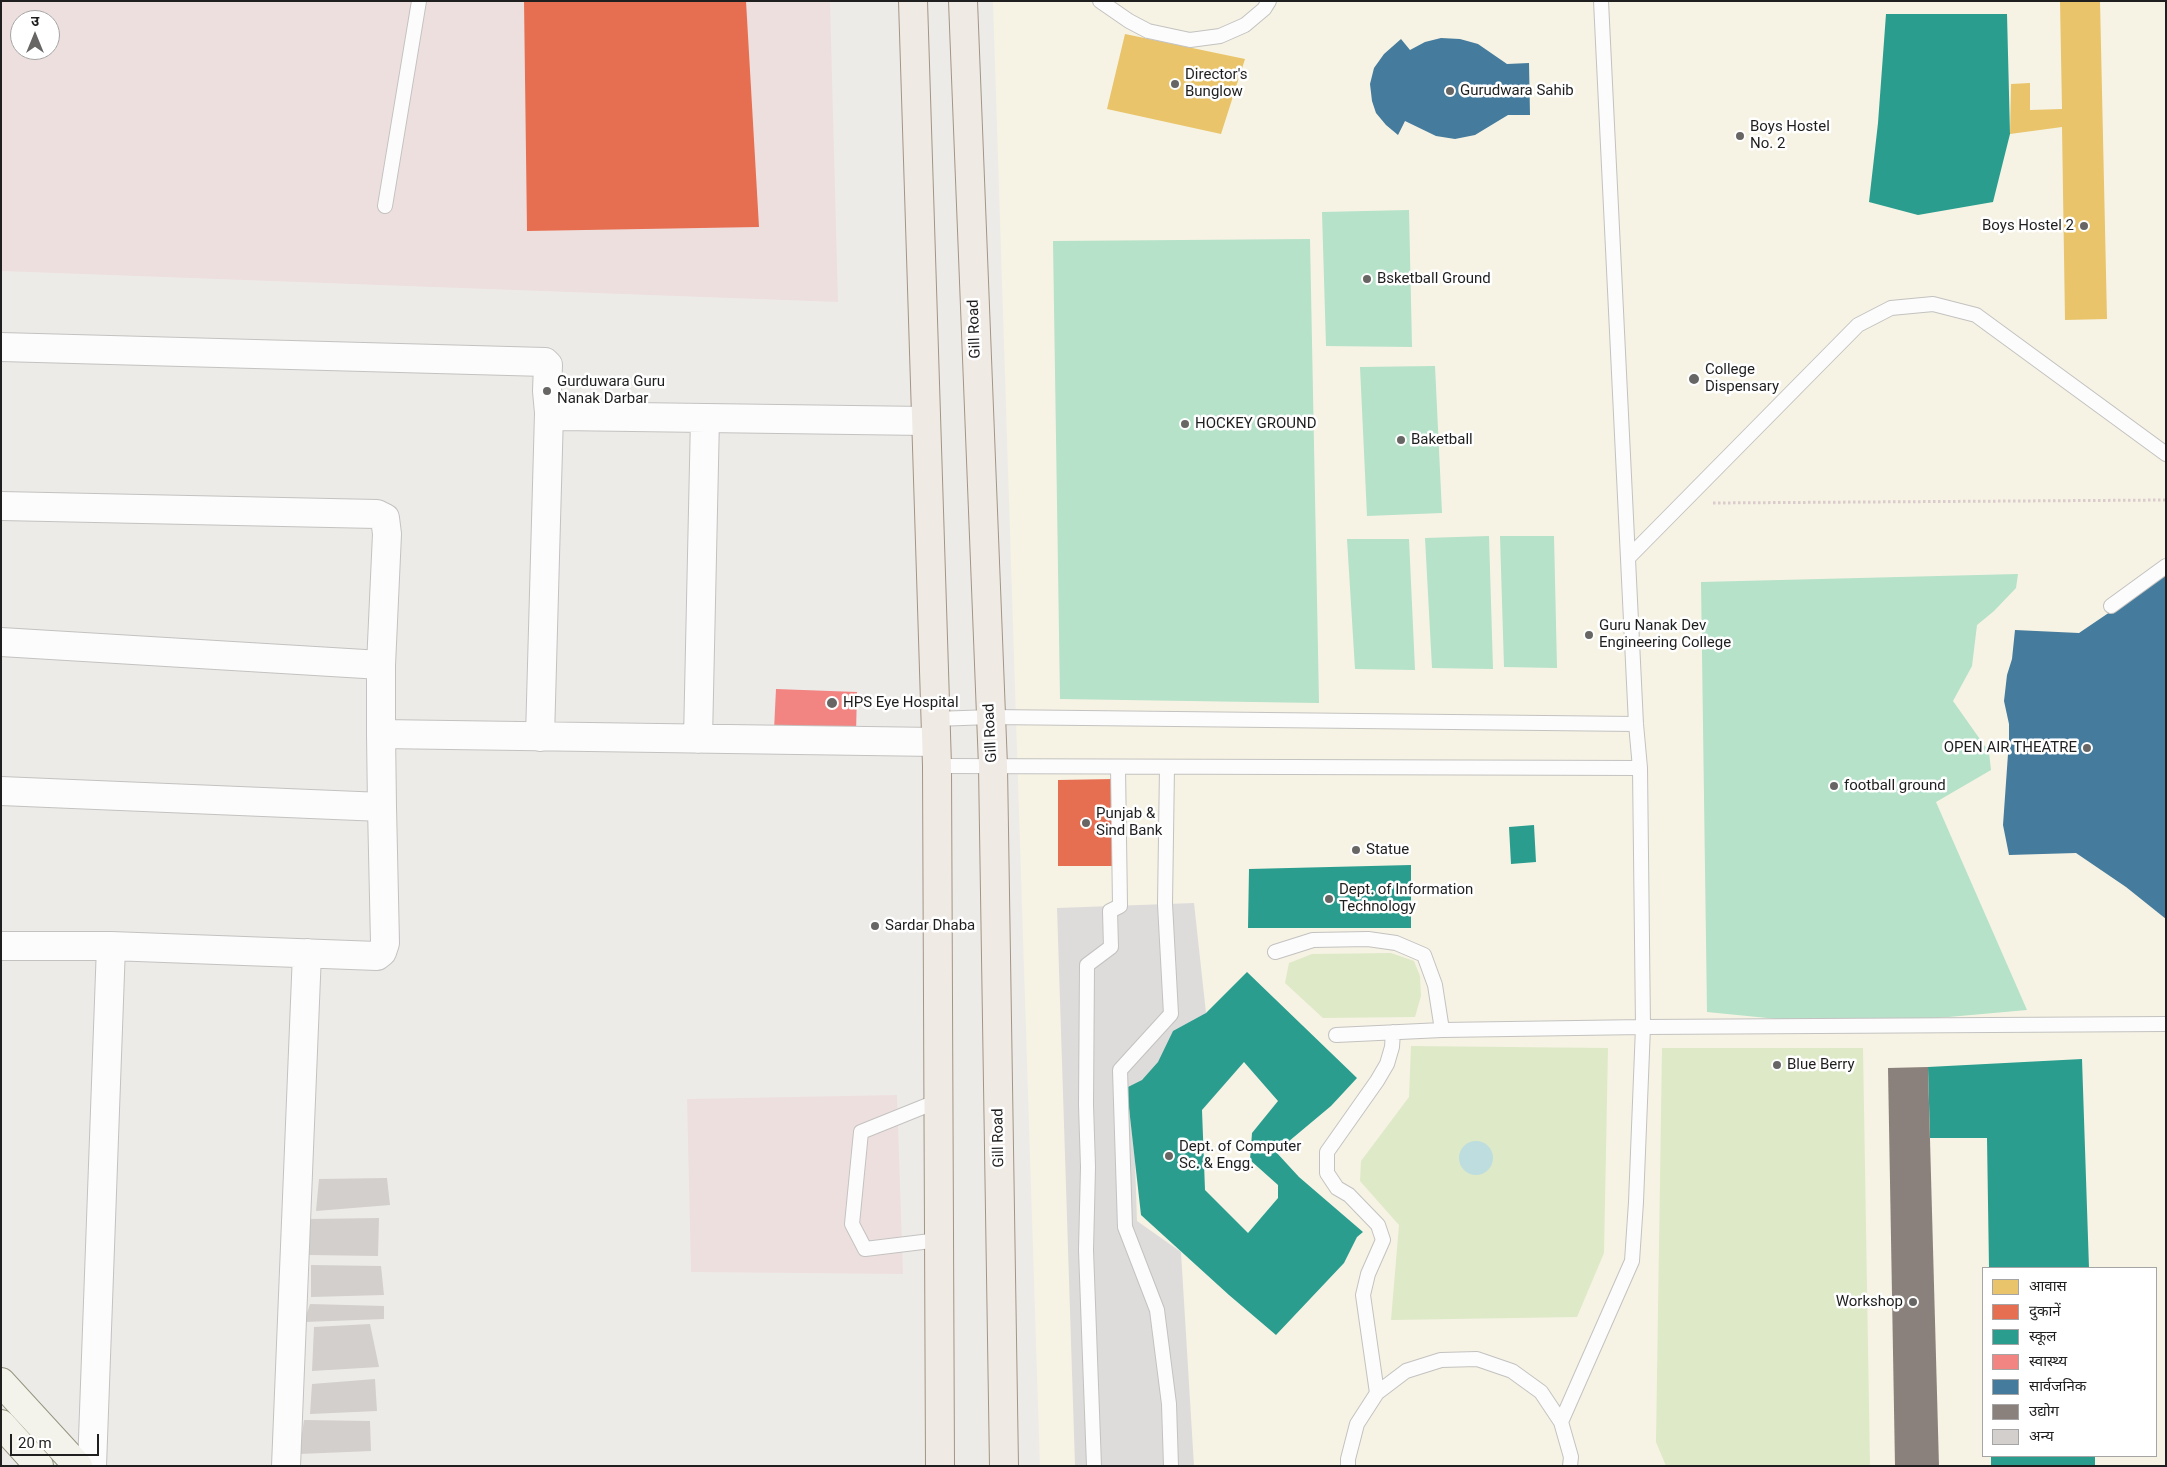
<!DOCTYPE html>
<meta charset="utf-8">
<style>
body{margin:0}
#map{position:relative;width:2167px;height:1467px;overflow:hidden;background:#edebe8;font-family:Roboto,"Noto Sans Devanagari",sans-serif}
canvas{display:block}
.frame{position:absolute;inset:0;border:2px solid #1f1f1f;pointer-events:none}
.legend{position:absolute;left:1982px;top:1267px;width:175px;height:190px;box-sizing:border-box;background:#fff;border:1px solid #a5a5a5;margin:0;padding:6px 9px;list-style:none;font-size:15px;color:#1f1f1f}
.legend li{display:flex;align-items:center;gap:10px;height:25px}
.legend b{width:25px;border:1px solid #a5a5a5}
.north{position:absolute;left:10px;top:10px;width:50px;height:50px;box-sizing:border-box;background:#fff;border:1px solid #a5a5a5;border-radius:50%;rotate:0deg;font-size:14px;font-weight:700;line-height:20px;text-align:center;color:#1f1f1f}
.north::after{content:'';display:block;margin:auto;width:18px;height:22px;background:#676665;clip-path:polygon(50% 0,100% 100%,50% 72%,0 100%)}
.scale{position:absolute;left:10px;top:1434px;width:89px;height:22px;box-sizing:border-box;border:2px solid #1f1f1f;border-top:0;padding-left:6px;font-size:15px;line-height:18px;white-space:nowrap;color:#1f1f1f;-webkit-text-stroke:4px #fff;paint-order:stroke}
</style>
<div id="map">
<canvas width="2167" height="1467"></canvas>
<div class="frame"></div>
<ul class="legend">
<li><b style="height:14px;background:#e9c46a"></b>आवास</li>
<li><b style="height:14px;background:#e76f51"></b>दुकानें</li>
<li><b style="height:14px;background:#2a9d8f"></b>स्कूल</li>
<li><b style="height:14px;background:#f28482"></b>स्वास्थ्य</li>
<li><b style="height:14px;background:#457b9d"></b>सार्वजनिक</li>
<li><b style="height:14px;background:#8a817c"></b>उद्योग</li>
<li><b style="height:14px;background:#d2cfcd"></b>अन्य</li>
</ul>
<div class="north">उ</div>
<div class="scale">20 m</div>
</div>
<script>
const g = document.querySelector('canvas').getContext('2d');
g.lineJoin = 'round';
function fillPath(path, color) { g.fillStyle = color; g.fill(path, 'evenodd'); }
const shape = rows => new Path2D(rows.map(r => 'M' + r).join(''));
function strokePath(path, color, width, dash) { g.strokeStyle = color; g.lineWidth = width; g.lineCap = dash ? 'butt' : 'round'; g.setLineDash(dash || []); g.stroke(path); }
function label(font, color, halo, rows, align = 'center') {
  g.font = font + ' Roboto,sans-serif'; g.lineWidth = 5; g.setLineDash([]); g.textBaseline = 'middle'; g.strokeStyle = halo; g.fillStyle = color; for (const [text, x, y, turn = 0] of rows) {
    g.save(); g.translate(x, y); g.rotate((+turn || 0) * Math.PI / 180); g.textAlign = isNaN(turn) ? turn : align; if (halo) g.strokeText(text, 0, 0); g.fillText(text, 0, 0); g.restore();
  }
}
const commercial = shape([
 [1,1,830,1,838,302,1,271],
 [20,20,50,20,50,50,20,50],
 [897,1095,903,1274,691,1272,687,1099]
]);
const education = shape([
 [993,1,2166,1,2166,1466,1040,1466],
 [1983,1268,2156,1268,2156,1456,1983,1456]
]);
const grass = shape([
 [1391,953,1414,961,1420,976,1421,996,1415,1017,1323,1018,1285,983,1289,963,1312,954],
 [1411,1046,1608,1048,1604,1253,1577,1317,1391,1320,1399,1225,1360,1181,1361,1161,1409,1097],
 [1662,1048,1863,1048,1870,1466,1666,1466,1656,1442]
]);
const pitch = shape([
 [1409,210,1412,347,1326,346,1322,212],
 [1310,239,1319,703,1060,699,1053,241],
 [1435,366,1442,513,1367,516,1360,367],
 [1489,536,1493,669,1432,668,1425,538],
 [1500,536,1554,536,1557,668,1504,667],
 [1347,539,1409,539,1415,670,1355,669],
 [2018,574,2016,588,1994,611,1977,625,1972,666,1953,701,1989,752,1991,770,1936,802,2027,1010,1848,1026,1707,1012,1701,582]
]);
const parking = shape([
 [1194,903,1206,1013,1142,1080,1129,1108,1135,1161,1137,1221,1181,1252,1194,1466,1075,1466,1057,908]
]);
const water = shape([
 '1459 1158a17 17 0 1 1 34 0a17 17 0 1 1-34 0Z'
]);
const homes = shape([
 [2060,1,2100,1,2107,319,2065,320,2062,127,2010,134,2011,84,2030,83,2030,110,2062,109],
 [1125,34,1245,59,1221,134,1107,109]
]);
const shops = shape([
 [524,1,746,1,759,227,527,231],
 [1114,779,1114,866,1058,866,1058,780]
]);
const schools = shape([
 [1886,14,2007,14,2010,134,1993,202,1918,215,1869,202,1878,123],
 [1534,825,1536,862,1511,864,1509,827],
 [1411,865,1411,928,1248,928,1249,869],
 [1247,972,1357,1078,1331,1106,1276,1152,1299,1177,1363,1232,1357,1237,1344,1263,1276,1335,1229,1295,1141,1215,1129,1108,1122,1090,1142,1080,1158,1062,1173,1031,1206,1013],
 [1244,1062,1278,1101,1252,1133,1250,1160,1278,1185,1278,1198,1248,1233,1205,1190,1202,1110],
 [2082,1059,2089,1268,1989,1268,1987,1138,1930,1138,1928,1067],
 [1991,1456,2095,1456,2095,1466,1991,1466]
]);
const health = shape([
 [776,689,857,692,856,733,774,730]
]);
const public = shape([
 [1441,38,1460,39,1478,44,1507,64,1529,63,1530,115,1508,115,1475,135,1455,139,1436,136,1405,121,1398,135,1386,125,1376,113,1372,101,1370,84,1374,68,1384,54,1401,39,1410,50,1425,42],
 [2166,574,2166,919,2126,887,2076,853,2009,855,2003,825,2009,740,2009,724,2004,701,2007,675,2012,659,2015,630,2079,633]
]);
const industry = shape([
 [1928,1067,1939,1466,1895,1466,1888,1068]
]);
const building = shape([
 [387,1178,390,1205,316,1211,319,1179],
 [379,1218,378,1256,309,1255,308,1219],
 [311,1265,381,1266,384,1295,311,1297],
 [310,1304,384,1306,384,1319,304,1322],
 [370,1324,379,1367,312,1371,314,1327],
 [375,1379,377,1411,310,1414,312,1384],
 [304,1420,370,1421,371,1451,299,1454]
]);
const path = shape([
 [1713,503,2166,500]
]);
const lane = shape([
 [1100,1,1129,21,1148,31,1190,40,1220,36,1245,25,1264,9,1269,1],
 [385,206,419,1],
 [1629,557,1858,325,1891,308,1933,304,1976,315,2166,454],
 [2111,606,2166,566],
 [935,719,991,717,1636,724],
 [937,766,1640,768],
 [1167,767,1165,904,1171,1014,1120,1070,1125,1227,1157,1310,1169,1404,1171,1466],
 [1275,952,1313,940,1368,939,1396,943,1424,955,1435,985,1442,1030],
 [1336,1035,1442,1030,1643,1027,2166,1024],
 [938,1101,861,1132,852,1224,865,1249,939,1240],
 [1377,1393,1363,1295,1368,1274,1383,1240,1378,1225,1349,1195,1337,1188,1327,1173,1327,1152,1377,1081,1387,1064,1392,1047,1393,1032],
 [1561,1422,1632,1261,1636,1202,1643,1027,1640,768,1636,724,1601,1],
 [1094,1466,1086,1250,1088,1167,1086,1105,1087,965,1111,947,1110,911,1120,906,1118,767],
 [1348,1466,1348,1459,1357,1424,1377,1393,1406,1371,1441,1360,1477,1359,1512,1371,1541,1392,1561,1422,1571,1457,1570,1466]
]);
const street = shape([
 [1,347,545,362,548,365,547,391,549,413,560,416,925,421],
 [1,506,377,514,385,518,387,534,381,665,381,734,936,742],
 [1,642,381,665],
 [540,737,549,413],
 [698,739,705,418],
 [1,791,382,807,381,734],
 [1,946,111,946,377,956,382,952,385,943,382,807],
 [92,1466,111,946],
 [286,1466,307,953]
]);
const secondary = shape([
 [1,1382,78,1466],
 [1,1424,39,1466]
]);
const primary = shape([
 [913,1,937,766,940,1466],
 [963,1,993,766,1004,1466]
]);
const markers = [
 [1175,84,5,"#676665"],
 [1450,91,5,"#676665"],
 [1740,136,5,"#676665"],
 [2084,226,5,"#676665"],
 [1367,279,5,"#676665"],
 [1694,379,6,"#676665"],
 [547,391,5,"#676665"],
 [1185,424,5,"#676665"],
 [1401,440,5,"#676665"],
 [1589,635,5,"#676665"],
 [832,703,6,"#676665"],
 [2087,748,5,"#676665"],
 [1834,786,5,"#676665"],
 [1086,823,5,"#676665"],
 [1356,850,5,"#676665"],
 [1329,899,5,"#676665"],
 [875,926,5,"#676665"],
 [1777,1065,5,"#676665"],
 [1169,1156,5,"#676665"],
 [1913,1302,5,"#676665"]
];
const poiNames = [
 ["Director's",1185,75],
 ["Bunglow",1185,92],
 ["Gurudwara Sahib",1460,91],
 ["Boys Hostel",1750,127],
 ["No. 2",1750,144],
 ["Boys Hostel 2",2074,226,"right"],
 ["Bsketball Ground",1377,279],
 ["College",1705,370],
 ["Dispensary",1705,387],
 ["Gurduwara Guru",557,382],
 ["Nanak Darbar",557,399],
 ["HOCKEY GROUND",1195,424],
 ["Baketball",1411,440],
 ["Guru Nanak Dev",1599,626],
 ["Engineering College",1599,643],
 ["HPS Eye Hospital",843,703],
 ["OPEN AIR THEATRE",2077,748,"right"],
 ["football ground",1844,786],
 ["Punjab &",1096,814],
 ["Sind Bank",1096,831],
 ["Statue",1366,850],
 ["Dept. of Information",1339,890],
 ["Technology",1339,907],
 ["Sardar Dhaba",885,926],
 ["Blue Berry",1787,1065],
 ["Dept. of Computer",1179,1147],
 ["Sc. & Engg.",1179,1164],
 ["Workshop",1903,1302,"right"]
];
const streetNames = [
 ["Gill Road",975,329,-92],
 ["Gill Road",991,733,-93],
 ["Gill Road",999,1138,-91]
];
fillPath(commercial, '#eedfdf');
fillPath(education, '#f6f3e4');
fillPath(grass, '#dee9c8');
fillPath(pitch, '#b5e2c9');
fillPath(parking, '#dddcdb');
fillPath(water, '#bddddf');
fillPath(homes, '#e9c46a');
fillPath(shops, '#e76f51');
fillPath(schools, '#2a9d8f');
fillPath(health, '#f28482');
fillPath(public, '#457b9d');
fillPath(industry, '#8a817c');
fillPath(building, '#d2cfcd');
strokePath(lane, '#c3c2c0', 16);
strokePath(street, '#c3c2c0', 30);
strokePath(secondary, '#979580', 30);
strokePath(primary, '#a39585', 30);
strokePath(path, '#dacccc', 3, [2.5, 2.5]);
strokePath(lane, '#fcfcfc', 14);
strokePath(street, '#fcfcfc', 28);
strokePath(secondary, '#f3f3eb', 28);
strokePath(primary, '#f0eae5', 28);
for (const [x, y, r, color] of markers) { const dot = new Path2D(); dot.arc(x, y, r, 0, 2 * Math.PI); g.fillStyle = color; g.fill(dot); strokePath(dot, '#fff', 2); }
label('15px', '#1f1f1f', '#fff', poiNames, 'left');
label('15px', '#1f1f1f', '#fff', streetNames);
</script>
